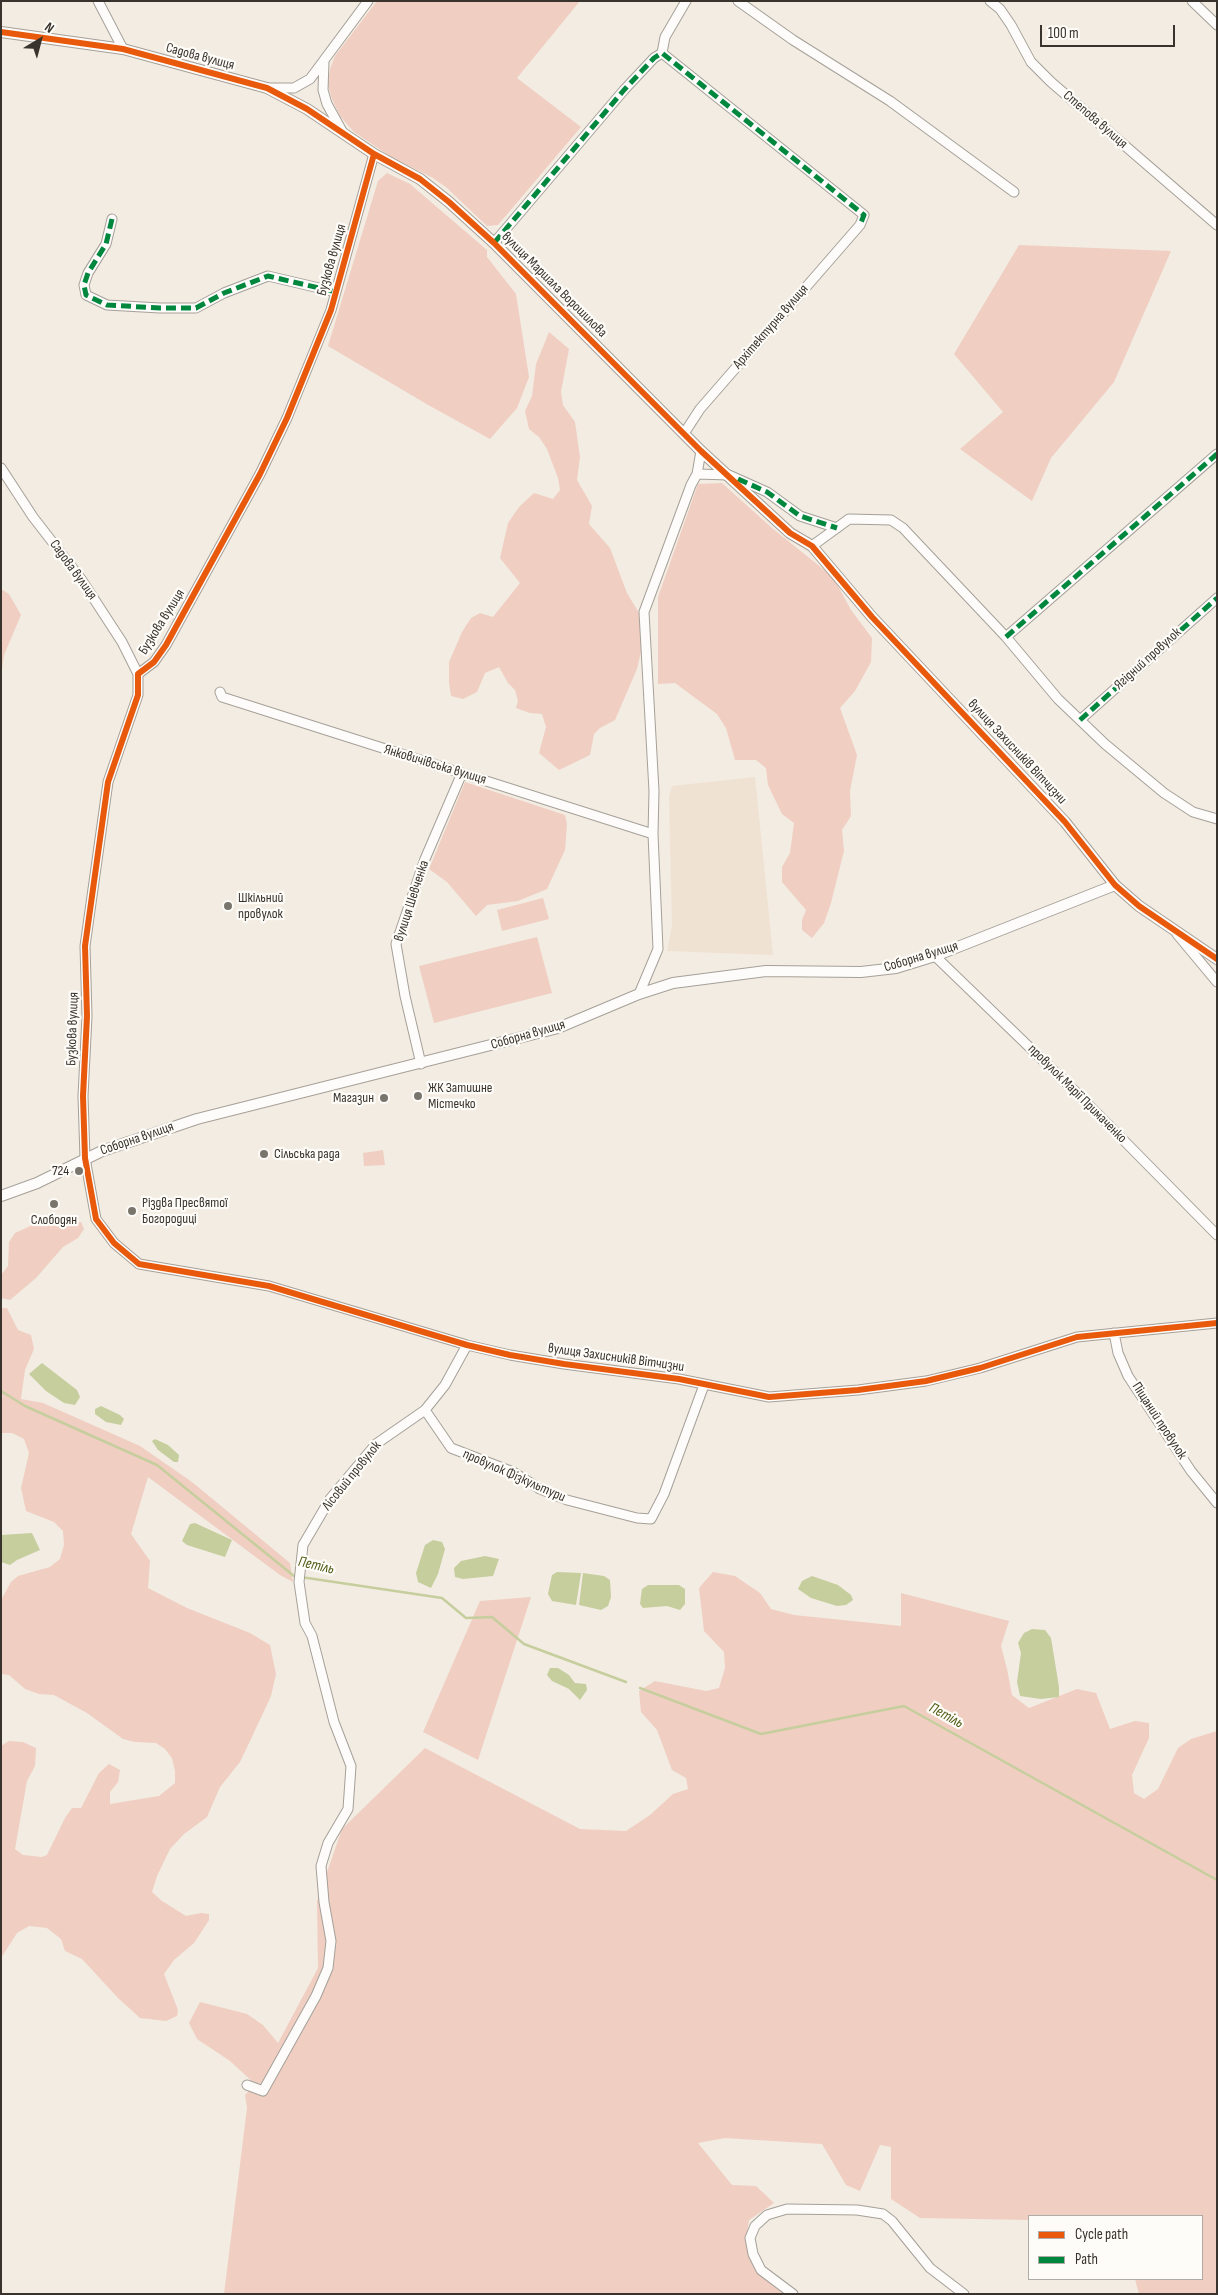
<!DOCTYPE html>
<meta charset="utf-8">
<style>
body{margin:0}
#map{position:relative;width:1218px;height:2295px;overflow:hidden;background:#f3ece2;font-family:"Sofia Sans Condensed",sans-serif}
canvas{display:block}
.frame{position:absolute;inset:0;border:2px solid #38332c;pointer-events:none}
.legend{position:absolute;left:1028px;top:2215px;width:175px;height:65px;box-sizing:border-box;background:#fefcf8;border:1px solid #afaca6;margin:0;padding:6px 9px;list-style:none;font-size:15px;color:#38332c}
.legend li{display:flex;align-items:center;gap:10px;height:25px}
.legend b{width:25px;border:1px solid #afaca6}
.north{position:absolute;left:15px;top:15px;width:50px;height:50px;-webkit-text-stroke:4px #fefcf8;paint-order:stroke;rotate:37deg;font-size:14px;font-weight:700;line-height:20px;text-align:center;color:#38332c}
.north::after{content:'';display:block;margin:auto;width:18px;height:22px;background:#38332c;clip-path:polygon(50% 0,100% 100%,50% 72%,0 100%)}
.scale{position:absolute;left:1040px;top:25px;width:135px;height:22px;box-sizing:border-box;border:2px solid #38332c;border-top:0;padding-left:6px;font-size:15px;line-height:18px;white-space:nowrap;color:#38332c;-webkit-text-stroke:4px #fefcf8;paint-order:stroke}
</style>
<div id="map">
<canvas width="1218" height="2295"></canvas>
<div class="frame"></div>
<ul class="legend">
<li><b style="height:6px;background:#e8590c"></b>Cycle path</li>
<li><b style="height:6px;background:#00873e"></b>Path</li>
</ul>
<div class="north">N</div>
<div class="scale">100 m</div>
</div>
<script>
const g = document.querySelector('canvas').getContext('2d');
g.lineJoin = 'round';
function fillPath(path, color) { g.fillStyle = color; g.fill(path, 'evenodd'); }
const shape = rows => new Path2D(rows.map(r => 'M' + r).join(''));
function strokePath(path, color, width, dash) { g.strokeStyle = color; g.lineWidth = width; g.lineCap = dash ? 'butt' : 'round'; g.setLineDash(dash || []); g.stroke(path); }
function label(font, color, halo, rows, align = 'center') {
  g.font = font + ' "Sofia Sans Condensed",sans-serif'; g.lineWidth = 4.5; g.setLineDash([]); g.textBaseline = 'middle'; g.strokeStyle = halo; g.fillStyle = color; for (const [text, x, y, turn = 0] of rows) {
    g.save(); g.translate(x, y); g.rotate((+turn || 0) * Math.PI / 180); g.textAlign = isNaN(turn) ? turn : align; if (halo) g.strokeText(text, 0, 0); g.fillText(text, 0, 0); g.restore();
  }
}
const built = shape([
 [755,777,773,955,667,951,672,925,669,797,672,786]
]);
const green = shape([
 [377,1,580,1,517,78,581,127,498,225,487,226,447,188,433,178,391,157,354,132,340,116,332,99,328,85,330,69,335,56],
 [387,173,410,184,487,250,487,257,516,294,529,377,517,408,490,439,430,406,328,346,378,181],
 [1019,245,1171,251,1114,382,1051,458,1032,501,960,449,1003,412,954,354],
 [549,332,569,349,561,392,563,405,575,422,580,457,577,480,592,506,589,524,610,548,627,593,642,618,641,652,637,669,615,720,600,728,594,734,590,755,559,770,539,753,546,727,542,714,530,713,516,708,518,701,515,690,508,683,499,667,485,673,477,692,463,699,451,696,449,683,449,662,462,632,471,618,480,613,493,617,520,583,500,558,508,523,519,507,534,493,553,499,560,490,558,478,547,449,539,437,529,429,525,411,532,396,536,364],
 [722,483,772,528,833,577,851,610,872,638,871,662,855,691,840,708,857,755,850,791,851,816,842,830,844,851,831,903,824,923,812,938,802,930,802,920,806,910,782,882,782,867,790,853,794,823,782,814,768,785,766,768,756,760,735,760,726,728,717,714,675,683,658,684,658,597,698,484],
 [1,589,9,594,21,615,4,655,1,676],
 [465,782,565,815,567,824,565,850,547,889,518,901,487,905,476,916,447,882,429,869],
 [543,898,549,919,502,931,497,910],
 [537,937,552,993,434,1023,419,966],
 [383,1150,385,1165,364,1166,363,1153],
 [81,1222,84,1229,78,1238,63,1247,36,1278,10,1300,1,1298,1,1275,8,1266,9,1242,15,1233,37,1223],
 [1,1308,7,1308,18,1330,31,1335,34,1349,25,1370,21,1399,43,1403,140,1446,192,1482,290,1563,293,1582,280,1575,148,1477,131,1534,150,1561,148,1588,187,1608,250,1633,270,1645,276,1674,271,1696,250,1741,240,1762,220,1787,207,1817,184,1834,170,1849,157,1876,152,1892,162,1901,186,1916,201,1913,209,1914,209,1920,194,1943,174,1960,164,1974,178,2010,177,2016,166,2021,140,2018,118,1998,82,1959,65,1951,61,1939,47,1928,29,1926,17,1933,1,1958,1,1746,9,1741,23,1742,36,1748,35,1766,27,1781,15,1849,23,1855,42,1857,47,1855,65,1818,72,1808,81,1808,99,1773,109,1764,120,1770,118,1782,110,1792,110,1804,159,1796,175,1783,175,1771,172,1758,165,1749,156,1743,135,1742,123,1739,87,1713,54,1695,39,1694,25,1689,9,1675,1,1674,1,1600,11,1582,18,1576,50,1567,60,1559,64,1545,63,1531,54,1522,26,1511,21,1488,29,1453,24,1439,12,1433,1,1433,1,1400,3,1396,1,1395],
 [713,1572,735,1576,760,1593,771,1609,794,1615,901,1626,901,1593,1009,1621,1001,1646,1007,1669,1012,1695,1029,1708,1077,1689,1096,1693,1110,1729,1135,1721,1149,1723,1149,1738,1132,1775,1134,1793,1144,1799,1158,1789,1178,1748,1191,1739,1217,1731,1217,2294,1139,2294,1135,2279,1202,2279,1202,2216,1029,2216,1029,2220,920,2218,891,2199,891,2147,880,2145,860,2191,846,2185,822,2144,725,2138,698,2143,732,2185,756,2186,774,2203,749,2220,746,2240,758,2270,790,2294,224,2294,247,2108,245,2095,255,2084,230,2061,197,2039,189,2023,200,2002,247,2014,263,2025,278,2043,318,1968,317,1901,342,1829,425,1748,580,1829,626,1831,650,1815,673,1794,688,1789,686,1778,672,1770,657,1730,641,1712,639,1691,655,1681,706,1691,719,1688,725,1668,724,1652,704,1631,699,1588],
 [531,1597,478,1760,423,1732,480,1601]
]);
const water = shape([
 [42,1363,77,1390,80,1397,75,1405,64,1403,46,1391,29,1374],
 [101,1406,120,1415,124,1419,121,1425,106,1422,95,1414,95,1409],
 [155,1439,168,1445,179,1455,178,1462,174,1462,158,1450,152,1441],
 [195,1523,232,1540,225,1557,187,1545,182,1541,190,1524],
 [32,1533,40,1550,17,1560,10,1565,1,1562,1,1535],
 [433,1540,442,1542,445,1549,438,1574,431,1588,418,1582,416,1573,425,1545],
 [485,1556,499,1559,493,1576,463,1579,455,1577,454,1568,461,1561],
 [557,1572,581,1573,576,1605,552,1601,548,1594,550,1584,552,1575],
 [583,1573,604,1576,610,1580,611,1597,608,1606,601,1610,579,1605],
 [812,1576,838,1585,851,1595,853,1600,846,1605,837,1606,811,1598,798,1589,802,1581],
 [648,1585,679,1585,685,1589,685,1604,680,1610,667,1606,643,1608,640,1604,642,1589],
 [1032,1629,1045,1630,1051,1638,1059,1687,1059,1697,1041,1699,1020,1696,1017,1682,1021,1653,1018,1643,1024,1633],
 [550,1668,558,1668,569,1675,575,1683,586,1684,587,1690,580,1700,569,1689,552,1681,547,1675]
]);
const stream = shape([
 [1,1391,25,1406,157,1465,294,1576,442,1598,466,1618,492,1617,524,1644,626,1682],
 [640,1688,761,1734,904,1706,1217,1880]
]);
const minor = shape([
 [98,1,123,49],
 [738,1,793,40,890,101,1014,192],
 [990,1,1000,9,1011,25,1031,62,1051,82,1217,225],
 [1192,1,1217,25],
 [662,53,665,37,686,1],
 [324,61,323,90,327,104,343,133],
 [267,88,294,88,310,79,368,1],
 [374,154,331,310,287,418,260,474,166,645,154,662,138,674,138,695,108,782,85,946,87,1016,83,1096,85,1158,96,1219,114,1243,139,1264,269,1286,467,1345,510,1355,564,1364,679,1379,769,1397,858,1390,926,1381,980,1368,1077,1337,1217,1323],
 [112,219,106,244,88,273,84,285,86,295,107,305,160,308,196,308,224,293,268,276,336,292],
 [494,243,624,90,654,58,662,53,864,215,860,225,700,409,685,432],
 [1,468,33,517,81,579,122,642,138,674],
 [697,474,729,475,767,492,800,516,837,528],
 [812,546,849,519,891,520,903,528,1006,637,1058,699,1105,744,1164,793,1193,812,1217,819],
 [1006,637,1217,454],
 [220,692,222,697,653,834],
 [1080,720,1217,598],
 [1177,934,1217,982],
 [935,956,1083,1099,1217,1235],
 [639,994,658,949,653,834,654,791,644,612,691,485,697,474,701,451],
 [421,1064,405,996,396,944,425,859,462,773],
 [1114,1333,1118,1353,1128,1376,1191,1471,1217,1503],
 [425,1410,451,1448,513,1472,540,1489,567,1500,637,1518,651,1519,664,1494,704,1385],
 [247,2085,263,2091,316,1996,328,1968,331,1941,324,1902,321,1866,328,1843,348,1809,351,1766,334,1722,312,1636,305,1623,299,1582,303,1545,330,1499,376,1444,425,1410,445,1385,467,1345],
 [793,2294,761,2270,753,2254,750,2238,755,2226,767,2215,787,2209,857,2210,883,2214,892,2221,930,2268,964,2294]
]);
const tertiary = shape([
 [1,32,123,49,267,88,307,109,374,154,420,179,449,202,494,243,701,451,790,533,812,546,872,617,1065,822,1115,885,1139,906,1217,959],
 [1,1196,37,1183,102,1151,197,1119,558,1028,639,994,673,983,766,971,861,972,896,968,935,956,1115,885]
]);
const quiet = shape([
 [112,219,106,244,88,273,84,285,86,295,107,305,160,308,196,308,224,293,268,276,336,292],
 [494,243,624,90,654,58,662,53,864,215,860,225],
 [738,479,767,492,800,516,837,528],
 [1006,637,1217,454],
 [1080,720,1217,598]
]);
const cycleway = shape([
 [1,32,123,49,267,88,307,109,374,154,420,179,449,202,494,243,701,451,790,533,812,546,872,617,1065,822,1115,885,1139,906,1217,959],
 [374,154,331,310,287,418,260,474,166,645,154,662,138,674,138,695,108,782,85,946,87,1016,83,1096,85,1158,96,1219,114,1243,139,1264,269,1286,467,1345,510,1355,564,1364,679,1379,769,1397,858,1390,926,1381,980,1368,1077,1337,1217,1323]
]);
const markers = [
 [228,906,5,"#79746c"],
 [418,1096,5,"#79746c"],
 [384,1098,5,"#79746c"],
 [264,1154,5,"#79746c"],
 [79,1171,5,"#79746c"],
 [54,1204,5,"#79746c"],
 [132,1211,5,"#79746c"]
];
const streetNames = [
 ["Садова вулиця",200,57,15],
 ["Степова вулиця",1095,120,41],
 ["Бузкова вулиця",332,260,-74],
 ["вулиця Маршала Ворошилова",554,285,45],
 ["Архітектурна вулиця",771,327,-49],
 ["Садова вулиця",73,570,54],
 ["Бузкова вулиця",162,622,-58],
 ["Ягідний провулок",1148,659,-42],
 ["вулиця Захисників Вітчизни",1017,752,47],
 ["Янковичівська вулиця",435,765,17],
 ["вулиця Шевченка",412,901,-72],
 ["Соборна вулиця",921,957,-17],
 ["Бузкова вулиця",73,1029,-88],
 ["Соборна вулиця",528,1035,-16],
 ["провулок Марії Примаченко",1077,1094,45],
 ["Соборна вулиця",137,1139,-19],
 ["вулиця Захисників Вітчизни",616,1358,8],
 ["Піщаний провулок",1159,1421,57],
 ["Лісовий провулок",352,1476,-51],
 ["провулок Фізкультури",514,1476,24]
];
const poiNames = [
 ["Шкільний",238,898],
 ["провулок",238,914],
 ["ЖК Затишне",428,1088],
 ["Містечко",428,1104],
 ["Магазин",374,1098,"right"],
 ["Cільська рада",274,1154],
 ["724",69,1171,"right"],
 ["Різдва Пресвятої",142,1203],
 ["Богородиці",142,1219],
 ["Слободян",54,1220,"center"]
];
const waterNames = [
 ["Петіль",316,1566,13],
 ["Петіль",946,1716,29]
];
fillPath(built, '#efe2d2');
fillPath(green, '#f0cec2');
fillPath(water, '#c6ce9e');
strokePath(stream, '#c6ce9e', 2.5);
strokePath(minor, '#a5a098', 11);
strokePath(tertiary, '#a5a098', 12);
strokePath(minor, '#fdfcfb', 9);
strokePath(tertiary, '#fdfcfb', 10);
strokePath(quiet, '#00873e', 5, [10, 5]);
strokePath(cycleway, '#e8590c', 6);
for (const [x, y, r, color] of markers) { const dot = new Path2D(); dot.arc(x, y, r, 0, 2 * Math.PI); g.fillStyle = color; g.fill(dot); strokePath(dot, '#fefcf8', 2); }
label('14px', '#38332c', '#fefcf8', streetNames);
label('14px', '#38332c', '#fefcf8', poiNames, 'left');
label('italic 15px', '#505c15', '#fefcf8', waterNames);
</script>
